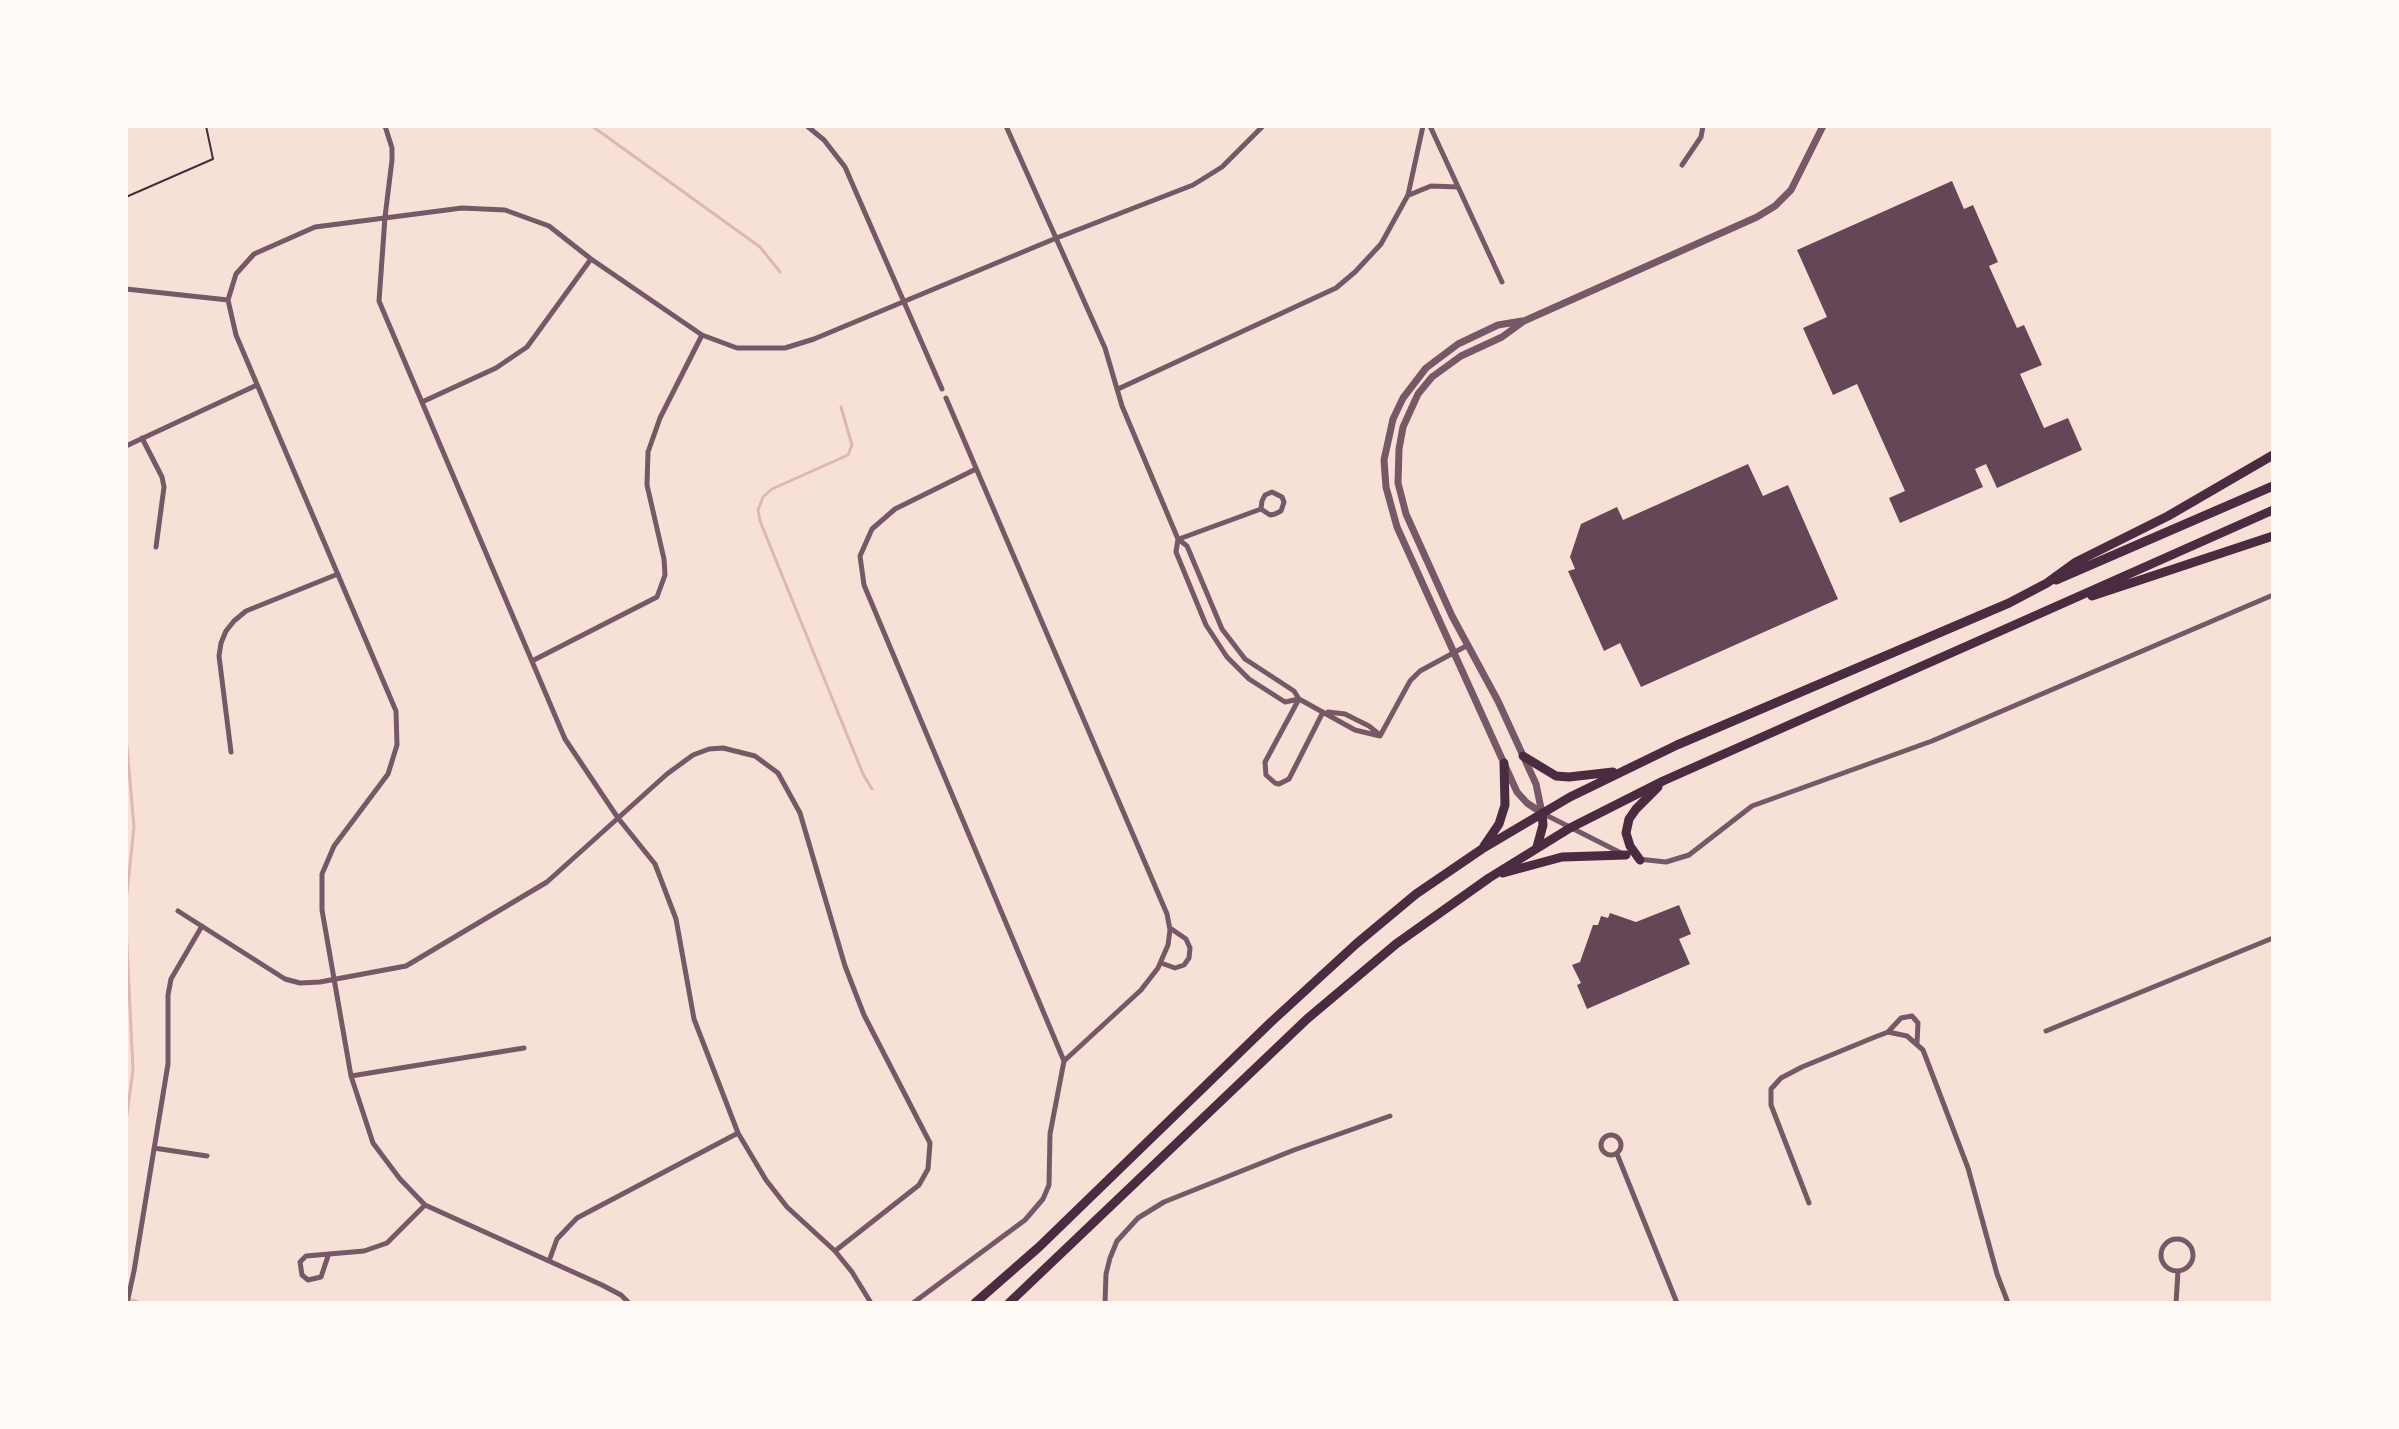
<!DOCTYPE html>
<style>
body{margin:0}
#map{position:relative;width:2399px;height:1429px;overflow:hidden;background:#f7e1d7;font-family:Inter,sans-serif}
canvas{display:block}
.frame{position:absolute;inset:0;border:128px solid #fffaf5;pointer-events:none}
</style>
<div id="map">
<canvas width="2399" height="1429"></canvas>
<div class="frame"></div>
</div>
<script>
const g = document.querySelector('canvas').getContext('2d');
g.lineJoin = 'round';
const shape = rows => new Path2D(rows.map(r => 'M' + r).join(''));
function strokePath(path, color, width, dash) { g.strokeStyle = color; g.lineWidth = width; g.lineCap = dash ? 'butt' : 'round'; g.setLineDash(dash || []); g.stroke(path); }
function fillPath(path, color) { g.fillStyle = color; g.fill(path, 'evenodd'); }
const stream = shape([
 [592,126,760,247,780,272],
 [841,407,852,445,848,455,772,489,763,497,758,510,760,521,863,774,872,789],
 [126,736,134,827,126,902],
 [126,926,133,1070,126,1121],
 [129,1299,141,1303]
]);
const building = shape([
 [1952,181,1964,209,1973,205,1998,262,1989,266,2017,328,2024,325,2042,365,2020,374,2044,428,2068,418,2082,450,1997,488,1986,464,1975,469,1983,487,1900,523,1889,498,1905,491,1857,384,1833,395,1803,328,1827,317,1797,250],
 [1748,464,1763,496,1788,485,1838,599,1641,687,1620,643,1604,651,1568,571,1575,569,1570,557,1581,524,1617,507,1623,520],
 [1679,905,1691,934,1679,939,1690,964,1587,1009,1577,985,1581,983,1572,965,1580,962,1593,925,1598,925,1601,916,1608,918,1610,913,1636,922]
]);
const path = shape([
 [126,197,213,159,206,126]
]);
const minor = shape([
 [385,126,392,148,392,160,385,217,379,301,565,739,618,818,655,864,676,919,694,1019,738,1133,766,1180,787,1207,835,1251,852,1272,871,1303],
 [807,126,824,140,845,167,942,389],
 [1006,126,1105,348,1122,406,1178,539,1187,546,1222,629,1245,659,1294,691,1299,699,1355,730,1380,736],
 [1430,126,1502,282],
 [1682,165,1701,137,1703,126],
 [1409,195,1431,186,1458,187],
 [126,289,228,300,236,335,396,711,397,745,388,774,334,846,322,874,322,910,351,1076,373,1143,400,1179,425,1205,602,1285,621,1295,629,1303],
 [228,300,236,274,254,254,315,227,462,208,505,210,549,226,591,259,702,335,737,348,785,348,814,339,1054,239,1193,185,1222,167,1263,126],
 [1118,389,1336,288,1355,272,1381,244,1408,195,1423,126],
 [946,398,1167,914,1170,930,1168,945,1158,968,1141,990,1064,1061],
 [422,402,496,368,527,347,591,259],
 [142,438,162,477,164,487,156,547],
 [126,446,257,385],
 [1178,539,1176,552,1206,625,1227,657,1249,679,1285,702,1299,699],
 [1179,539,1261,509,1270,515,1275,514,1281,511,1284,502,1282,497,1272,492,1265,495,1262,501,1261,509],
 [532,661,657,597,665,575,664,559,647,485,648,452,660,418,702,335],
 [1299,699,1265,762,1266,775,1275,783,1279,784,1289,779,1323,712],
 [1328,712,1345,714,1369,726,1380,735],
 [1380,736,1410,681,1420,671,1468,645],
 [231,752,219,656,221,643,226,631,234,621,246,611,338,574],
 [1544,814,1621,853],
 [1638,859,1666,862,1689,855,1752,806,1932,741,2273,595],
 [178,911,285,979,300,983,320,982,406,966,547,882,667,774,693,755,709,749,723,748,755,756,778,773,800,813,845,966,864,1015,930,1143,928,1169,919,1185,835,1251],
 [1161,963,1175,968,1184,965,1189,958,1190,948,1186,939,1170,928],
 [2046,1031,2273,938],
 [1888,1032,1901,1018,1912,1016,1918,1023,1917,1043],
 [351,1076,524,1048],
 '1601 1145a10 10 0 1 1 20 0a10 10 0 1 1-20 0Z',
 [154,1148,207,1156],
 [1617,1154,1677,1303],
 [1809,1203,1771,1105,1771,1089,1781,1078,1802,1067,1875,1037,1888,1032,1907,1036,1923,1050,1968,1168,1997,1274,2008,1303],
 '2161 1255a16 16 0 1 1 32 0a16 16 0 1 1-32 0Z',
 [328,1256,321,1277,308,1280,302,1275,300,1262,306,1256,364,1251,387,1243,425,1205],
 [549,1261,557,1239,577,1218,738,1133],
 [127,1303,134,1271,168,1064,168,995,171,979,202,926],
 [913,1303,1025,1220,1043,1199,1049,1185,1050,1134,1064,1061,864,585,860,556,872,529,895,509,976,469],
 [1105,1303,1106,1274,1110,1258,1117,1241,1138,1218,1164,1202,1294,1150,1390,1116],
 [2176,1303,2178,1271]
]);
const tertiary = shape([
 [1522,321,1498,325,1458,344,1426,368,1403,398,1393,419,1384,460,1386,487,1397,527,1517,792,1527,803,1542,813],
 [1542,813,1536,784,1498,701,1452,616,1406,514,1398,483,1399,449,1403,427,1418,394,1432,377,1461,356,1502,337,1524,321,1757,217,1775,206,1791,190,1823,126]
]);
const trunk = shape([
 [2056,580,2273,486],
 [2092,596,2273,536],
 [1523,756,1556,776,1569,777,1613,772],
 [1484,846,1499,824,1505,805,1504,763],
 [1537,847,1543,825,1542,813],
 [1640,860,1630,846,1626,833,1629,819,1636,809,1658,787],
 [1503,873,1562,857,1626,855],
 [975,1303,1039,1247,1270,1023,1356,944,1416,894,1482,849,1570,797,1677,745,2009,603,2047,583,2076,562,2168,516,2273,455],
 [1009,1303,1307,1019,1396,944,1489,878,1570,828,1663,781,2273,510]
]);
strokePath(stream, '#dcb8b0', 3);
fillPath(building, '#644757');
strokePath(path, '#4a2c40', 2);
strokePath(minor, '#755966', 5);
strokePath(tertiary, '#755966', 7);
strokePath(trunk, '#4a2c40', 9);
</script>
